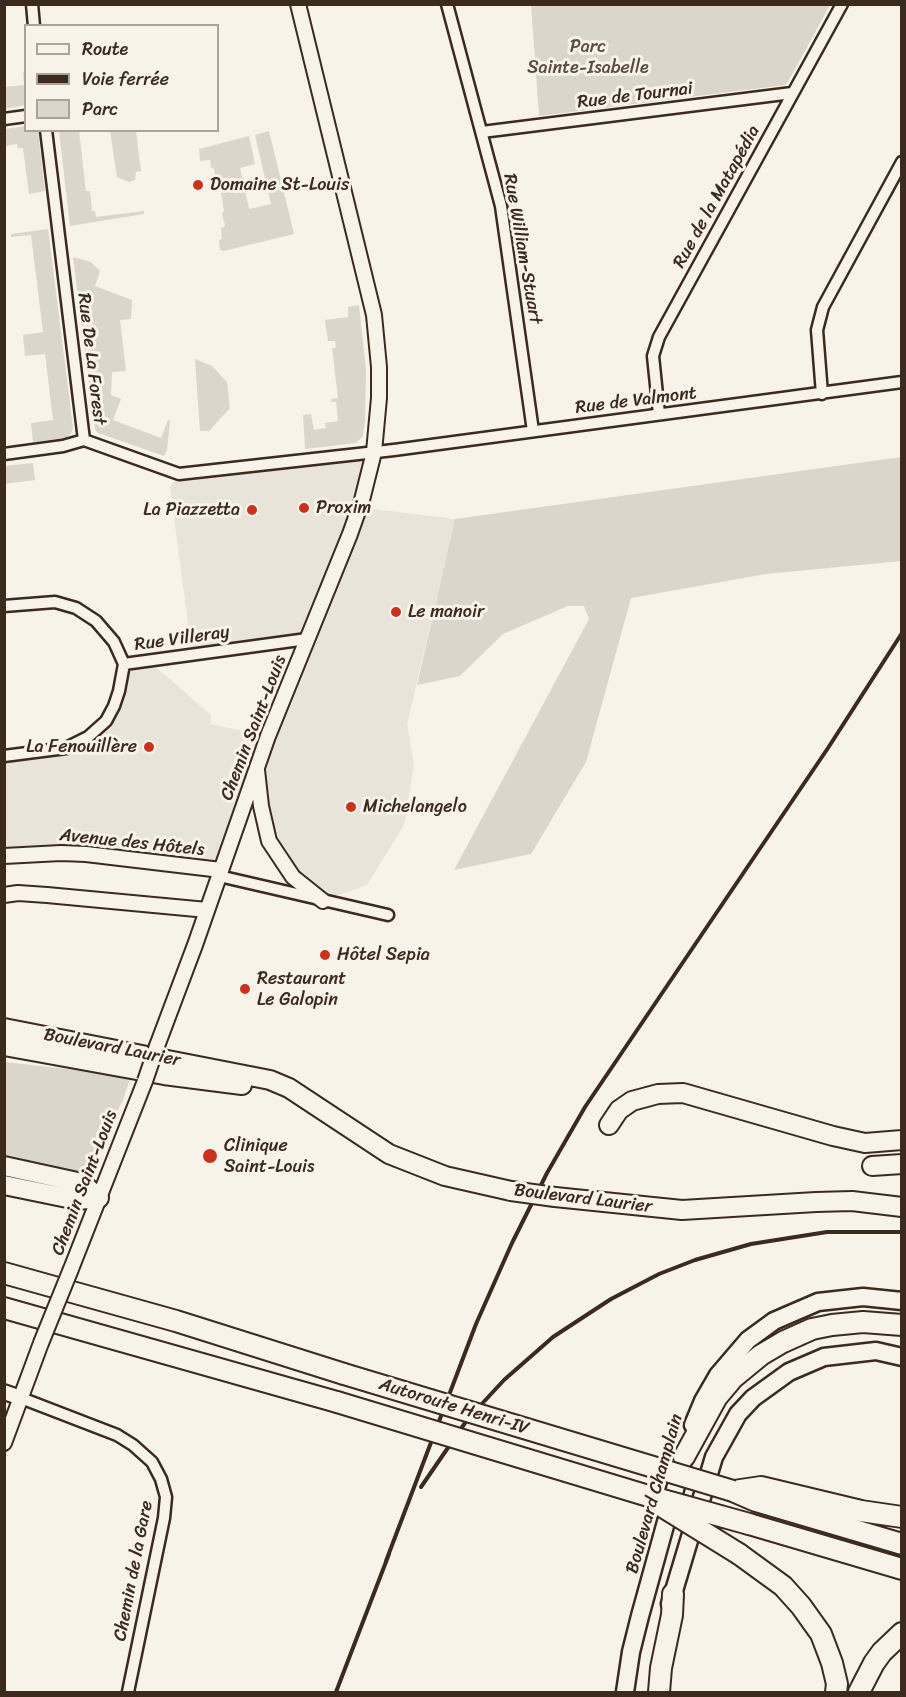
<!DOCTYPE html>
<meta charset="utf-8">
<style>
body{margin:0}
#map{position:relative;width:906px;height:1697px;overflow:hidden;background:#f7f3e8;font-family:Sriracha,sans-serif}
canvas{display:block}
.frame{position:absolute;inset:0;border:6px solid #3b2a1e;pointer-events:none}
.legend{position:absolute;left:24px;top:24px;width:195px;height:108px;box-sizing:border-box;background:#f7f3e8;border:2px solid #aca397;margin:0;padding:8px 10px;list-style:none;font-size:18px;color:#3b2a1e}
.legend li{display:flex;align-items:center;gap:12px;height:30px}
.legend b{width:30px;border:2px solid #aca397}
</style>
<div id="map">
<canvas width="906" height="1697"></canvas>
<div class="frame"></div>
<ul class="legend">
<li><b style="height:8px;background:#f7f3e8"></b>Route</li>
<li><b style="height:8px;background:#3b2a1e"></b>Voie ferrée</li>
<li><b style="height:16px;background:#dbd6cb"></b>Parc</li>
</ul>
</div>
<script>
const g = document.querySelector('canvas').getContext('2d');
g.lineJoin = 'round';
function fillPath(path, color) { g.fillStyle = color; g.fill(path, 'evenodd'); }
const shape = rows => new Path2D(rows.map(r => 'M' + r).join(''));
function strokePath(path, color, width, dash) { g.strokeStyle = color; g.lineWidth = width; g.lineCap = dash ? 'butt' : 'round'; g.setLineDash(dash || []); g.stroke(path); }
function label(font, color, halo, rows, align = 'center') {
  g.font = font + ' Sriracha,sans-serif'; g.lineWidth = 6; g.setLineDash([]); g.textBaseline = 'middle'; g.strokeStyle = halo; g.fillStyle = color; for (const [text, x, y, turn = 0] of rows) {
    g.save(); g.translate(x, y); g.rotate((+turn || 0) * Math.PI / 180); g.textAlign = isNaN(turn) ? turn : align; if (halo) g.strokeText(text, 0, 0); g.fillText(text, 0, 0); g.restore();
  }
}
const built = shape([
 [374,452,352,532,372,509,455,519,407,724,414,764,404,825,367,885,323,901,269,841,257,767,219,876,185,859,60,847,5,850,5,756,66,748,106,721,124,664,149,661,211,715,210,724,267,736,307,640,192,654,170,487,179,474]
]);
const green = shape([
 [531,5,531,4,830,5,788,82,785,85,539,116],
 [25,71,25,105,5,109,5,87,24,85,23,73],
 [25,126,26,130,38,132,45,191,29,194,23,148,18,148,17,144,6,146,5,143,5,129],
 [59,131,79,131,86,191,90,191,92,211,95,211,96,217,144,211,144,214,70,226],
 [110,131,136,131,141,171,136,172,135,180,129,182,117,177],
 [269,131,294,234,224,251,220,250,219,240,222,239,221,228,225,226,222,213,224,211,221,192,218,178,215,178,214,168,211,168,210,160,200,161,199,149,249,136,255,164,240,168,249,209,271,204,255,135],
 [48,229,73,427,71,434,66,438,33,442,31,423,53,420,45,354,25,356,23,335,43,332,31,235,11,237,11,234],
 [73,257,91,262,100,271,95,286,132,300,131,319,120,320,126,371,112,372,111,395,121,399,113,420,161,438,168,420,170,421,167,450,164,456,98,433,95,429],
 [359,305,366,370,365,421,363,436,356,443,305,449,303,415,311,414,314,430,326,428,325,423,338,421,336,402,332,402,331,399,338,398,332,348,336,348,335,341,328,341,325,320,348,317,348,307],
 [195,359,212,366,227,382,230,408,209,431,200,431],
 [901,457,901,561,766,574,631,598,586,762,531,854,454,870,589,619,584,606,568,606,503,634,460,676,417,685,455,519],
 [33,463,35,480,5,484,5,466],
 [4,1062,131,1076,123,1100,91,1164,86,1170,86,1172,77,1174,5,1159]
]);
const minor = shape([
 [32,4,34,26],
 [447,4,501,206,533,431],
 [4,119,26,116],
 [46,130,84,440],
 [482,132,792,93],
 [822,394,817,330,823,307,902,162],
 [659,414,653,356,659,337,842,4],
 [84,440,179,474,394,450,902,382],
 [4,454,63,446,84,440],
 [4,606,55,602,76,608,96,621,114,642,124,664],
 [124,664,307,639],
 [4,756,66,748,88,737,106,721,114,706,119,691,124,664],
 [219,876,388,915],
 [21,1398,117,1435,133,1445,152,1462,161,1479,166,1497,164,1518,128,1692]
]);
const tertiary = shape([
 [257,770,261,806,269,841,293,877,323,901],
 [4,856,61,853,86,854,221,870],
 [4,895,18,893,47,895,207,910],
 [157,1046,195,945,268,736,350,534,362,500,374,452,379,398,379,367,374,315,298,4],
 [71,1269,145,1081],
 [4,1392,21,1398],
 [4,1443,41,1343]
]);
const primary = shape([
 [693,1425,703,1401,718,1375,748,1340,774,1321,818,1302,863,1297,902,1301],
 [670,1604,714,1457,738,1414,753,1398,789,1372,824,1357,876,1351,902,1357],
 [625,1692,631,1652,640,1616,682,1464]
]);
const trunk = shape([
 [4,1028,270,1080,289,1088,389,1154,445,1176,511,1191],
 [4,1046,164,1075,242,1085],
 [609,1125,619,1110,632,1101,658,1094,683,1093,833,1136,865,1143,902,1140],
 [4,1166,82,1183,99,1198],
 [872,1166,902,1164],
 [4,1185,77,1200,99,1198],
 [555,1197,682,1210,816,1202,852,1201,902,1207]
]);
const motorway = shape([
 [4,1273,176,1321,344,1374],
 [4,1308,337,1402],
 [684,1457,717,1397,733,1378,761,1355,783,1342,812,1329,832,1325,863,1322,902,1325],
 [733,1491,756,1501,902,1544],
 [734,1491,761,1487,861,1511,902,1517],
 [749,1524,902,1569],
 [739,1554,783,1586,801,1606,821,1634,832,1663,837,1684,836,1692],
 [659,1692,661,1668,672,1615,673,1594],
 [859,1692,874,1663,882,1652,902,1633]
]);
const rail = shape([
 [421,1487,467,1420,504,1380,553,1337,611,1299,659,1274,695,1260,751,1244,827,1232,902,1232],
 [386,1561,476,1324,512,1243,547,1173,585,1107,828,748,902,633],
 [336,1692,389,1554]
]);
const tertiaryBridge = shape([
 [145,1081,157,1046],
 [41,1343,71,1269]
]);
const trunkBridge = shape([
 [511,1191,555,1197]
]);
const motorwayBridge = shape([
 [344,1374,733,1491],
 [337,1402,645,1495,749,1524],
 [663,1507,739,1554]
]);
const markers = [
 [198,185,6,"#c8321e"],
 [304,508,6,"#c8321e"],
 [252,510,6,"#c8321e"],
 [396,612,6,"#c8321e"],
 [149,747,6,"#c8321e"],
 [351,807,6,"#c8321e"],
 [325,955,6,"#c8321e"],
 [245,989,6,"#c8321e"],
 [210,1156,8,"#c8321e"]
];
const parkNames = [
 ["Parc",588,47],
 ["Sainte-Isabelle",588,68]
];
const streetNames = [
 ["Rue de Tournai",635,96,-7],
 ["Rue de la Matapédia",717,197,-61],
 ["Rue William-Stuart",522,249,80],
 ["Rue De La Forest",91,359,83],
 ["Rue de Valmont",636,401,-7],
 ["Rue Villeray",182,639,-8],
 ["Chemin Saint-Louis",254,728,-69],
 ["Avenue des Hôtels",132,843,6],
 ["Boulevard Laurier",112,1048,11],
 ["Chemin Saint-Louis",85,1183,-69],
 ["Boulevard Laurier",583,1199,7],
 ["Autoroute Henri-IV",454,1407,17],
 ["Boulevard Champlain",655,1494,-74],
 ["Chemin de la Gare",134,1571,-79]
];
const poiNames = [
 ["Domaine St-Louis",210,185],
 ["Proxim",316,508],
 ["La Piazzetta",240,510,"right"],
 ["Le manoir",408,612],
 ["La Fenouillère",137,747,"right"],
 ["Michelangelo",363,807],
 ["Hôtel Sepia",337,955],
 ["Restaurant",257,979],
 ["Le Galopin",257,1000],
 ["Clinique",224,1146],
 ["Saint-Louis",224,1167]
];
fillPath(built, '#e9e4d9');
fillPath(green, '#dbd6cb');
strokePath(minor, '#3b2a1e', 15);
strokePath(tertiary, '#3b2a1e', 18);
strokePath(primary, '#3b2a1e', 21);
strokePath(trunk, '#3b2a1e', 22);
strokePath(motorway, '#3b2a1e', 24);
strokePath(minor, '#f7f3e8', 10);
strokePath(tertiary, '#f7f3e8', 14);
strokePath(primary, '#f7f3e8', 16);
strokePath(trunk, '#f7f3e8', 18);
strokePath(motorway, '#f7f3e8', 20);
strokePath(rail, '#3b2a1e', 4);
strokePath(tertiaryBridge, '#3b2a1e', 18, []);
strokePath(trunkBridge, '#3b2a1e', 22, []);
strokePath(motorwayBridge, '#3b2a1e', 24, []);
strokePath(tertiaryBridge, '#f7f3e8', 14);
strokePath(trunkBridge, '#f7f3e8', 18);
strokePath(motorwayBridge, '#f7f3e8', 20);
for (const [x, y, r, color] of markers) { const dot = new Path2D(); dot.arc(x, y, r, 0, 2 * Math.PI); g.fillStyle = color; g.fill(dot); strokePath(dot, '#f7f3e8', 2); }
label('18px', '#5b4c41', '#f7f3e8', parkNames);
label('18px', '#3b2a1e', '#f7f3e8', streetNames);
label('18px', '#3b2a1e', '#f7f3e8', poiNames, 'left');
</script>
